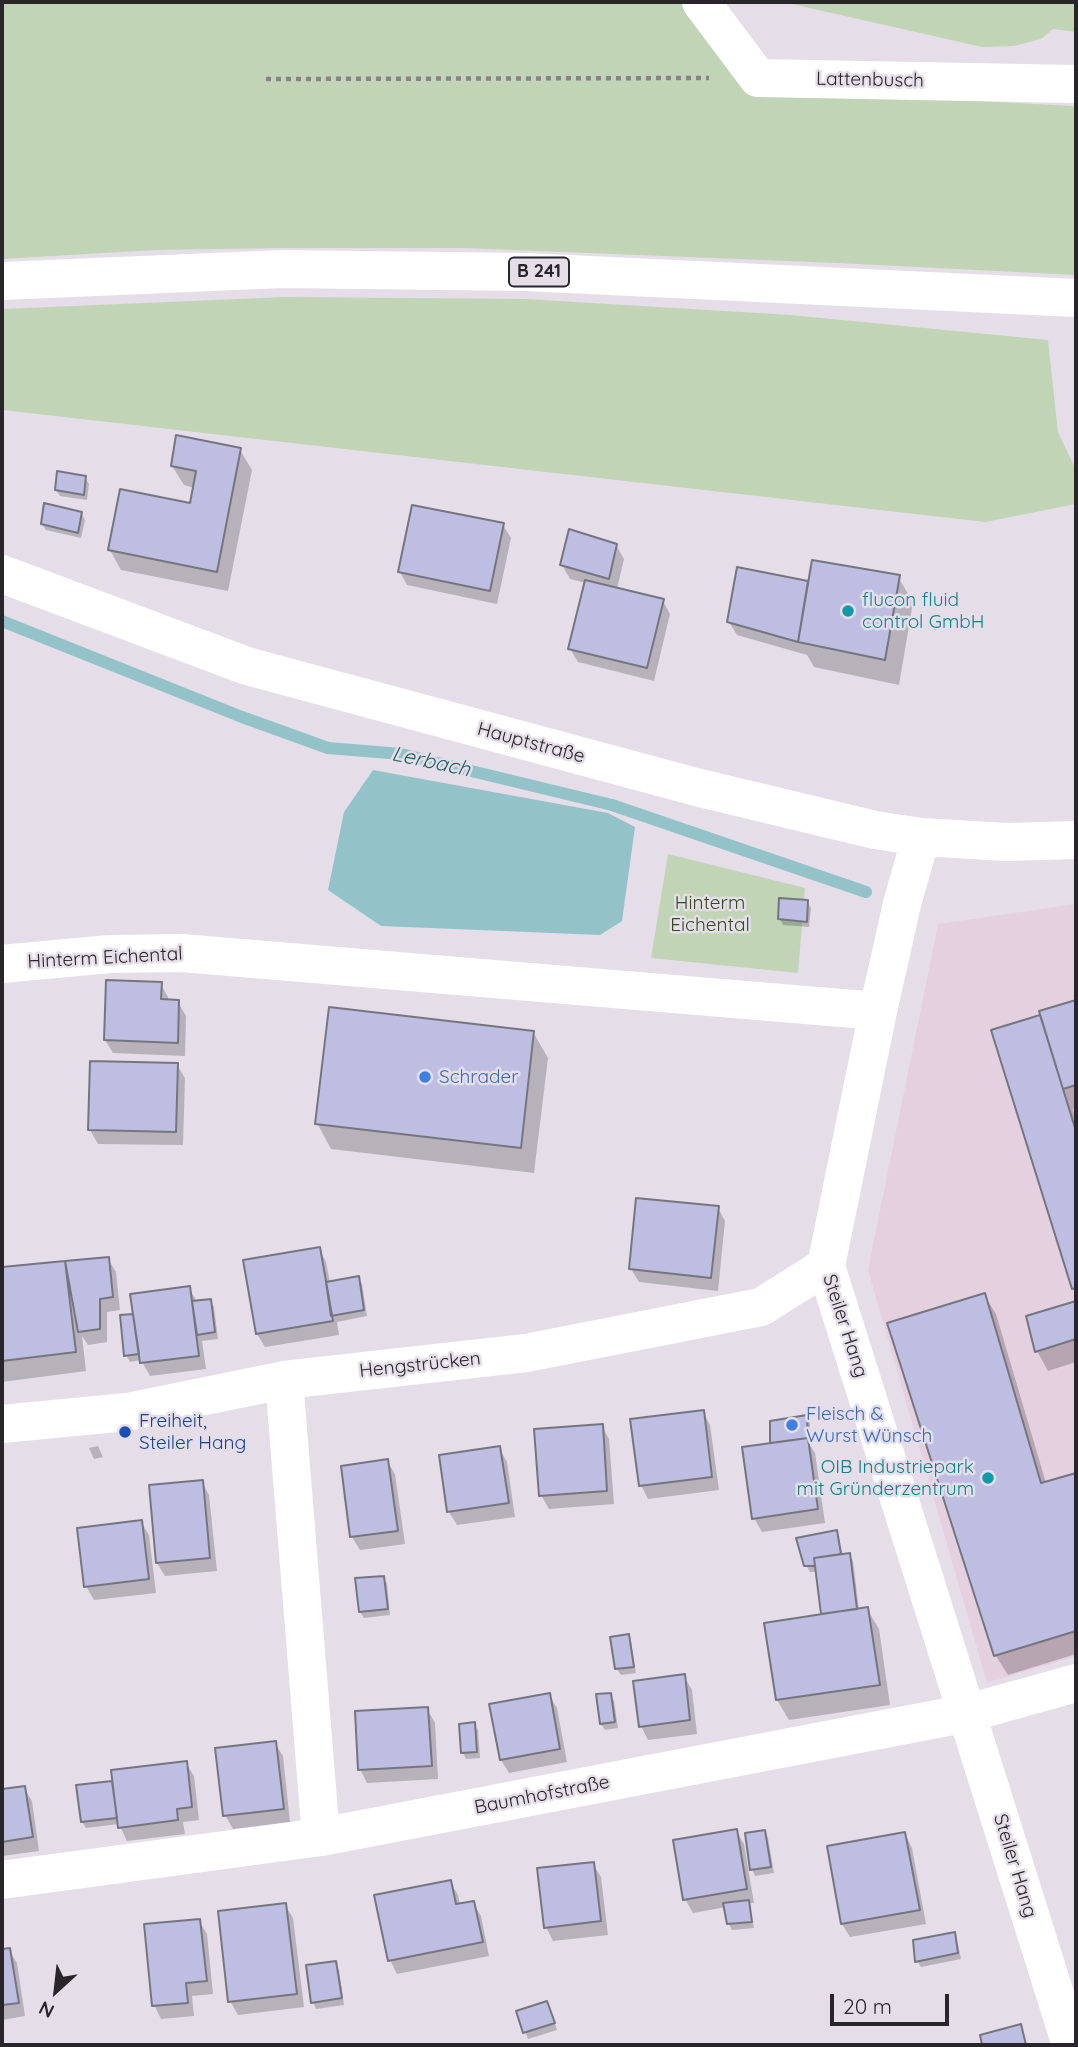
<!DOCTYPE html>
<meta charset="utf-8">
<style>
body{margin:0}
#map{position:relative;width:1078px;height:2047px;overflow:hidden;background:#e5dee9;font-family:Quicksand,sans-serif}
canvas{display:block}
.frame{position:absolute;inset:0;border:4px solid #28262a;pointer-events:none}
.north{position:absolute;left:21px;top:1956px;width:70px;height:70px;-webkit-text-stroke:5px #e5dee9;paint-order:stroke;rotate:207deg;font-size:19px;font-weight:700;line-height:28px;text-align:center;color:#28262a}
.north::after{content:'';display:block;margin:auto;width:24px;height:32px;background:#28262a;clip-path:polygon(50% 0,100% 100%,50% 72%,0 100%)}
.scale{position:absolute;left:830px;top:1994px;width:119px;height:32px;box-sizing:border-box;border:4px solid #28262a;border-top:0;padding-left:9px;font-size:21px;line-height:24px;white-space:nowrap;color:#28262a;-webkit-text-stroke:5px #e5dee9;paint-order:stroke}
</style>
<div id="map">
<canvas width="1078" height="2047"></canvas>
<div class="frame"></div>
<div class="north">N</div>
<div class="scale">20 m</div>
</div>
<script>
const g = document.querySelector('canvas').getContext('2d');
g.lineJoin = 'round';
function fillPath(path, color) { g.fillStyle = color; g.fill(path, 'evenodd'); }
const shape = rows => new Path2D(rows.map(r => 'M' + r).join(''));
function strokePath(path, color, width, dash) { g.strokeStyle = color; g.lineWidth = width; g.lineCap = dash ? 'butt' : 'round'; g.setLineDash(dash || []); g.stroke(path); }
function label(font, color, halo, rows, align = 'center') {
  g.font = font + ' Quicksand,sans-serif'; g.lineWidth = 5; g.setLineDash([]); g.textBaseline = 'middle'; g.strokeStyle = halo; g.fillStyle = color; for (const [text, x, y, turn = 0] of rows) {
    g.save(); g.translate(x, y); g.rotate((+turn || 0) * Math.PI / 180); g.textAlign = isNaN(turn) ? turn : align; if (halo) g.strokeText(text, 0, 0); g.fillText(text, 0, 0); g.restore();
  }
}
const industrial = shape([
 [1076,904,1076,1656,987,1683,868,1270,938,924]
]);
const green = shape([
 [2,2,692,2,759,89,1072,106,1076,108,1076,275,837,263,463,248,283,248,156,250,2,259],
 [783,2,1076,2,1076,32,1053,29,1041,39,1014,46,982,47],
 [285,297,526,299,791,315,1048,340,1058,432,1076,470,1076,504,985,522,2,410,2,309],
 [668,854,805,888,798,973,651,958]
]);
const water = shape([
 [373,770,608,813,635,827,622,921,600,935,381,926,328,890,344,812]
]);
const shadow = shape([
 [240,450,252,470,228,591,121,570,110,550,191,505,194,488,184,485,172,466],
 [85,478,89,484,87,500,60,496,56,490],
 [81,513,85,520,81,538,46,530,42,524],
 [503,525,511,538,497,604,407,585,400,572],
 [616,545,624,559,617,589,663,601,670,614,654,681,578,662,570,649,586,583,570,579,562,565],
 [898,577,913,602,899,685,814,667,807,655,737,635,729,622,807,582,809,586],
 [807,902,811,908,809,927,783,925,780,919],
 [160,983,168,997,168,1002,178,1002,186,1016,185,1056,113,1053,105,1040],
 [1076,1001,1076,1108,1073,1109,1076,1119,1076,1294,993,1031,1042,1016,1041,1012],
 [533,1032,548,1058,534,1173,331,1149,317,1123],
 [177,1065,185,1078,183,1145,98,1144,90,1130],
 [718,1208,725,1221,718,1291,639,1282,631,1269],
 [319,1249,326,1262,330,1283,358,1278,362,1284,367,1316,337,1322,339,1335,265,1347,257,1334],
 [108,1259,116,1272,120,1310,107,1312,107,1342,88,1345,82,1336,86,1371,2,1382,2,1269],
 [189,1288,197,1302,210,1301,214,1307,218,1339,202,1341,206,1369,150,1376,141,1360,130,1362,126,1355],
 [984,1295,996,1314,1046,1483,1076,1475,1076,1654,1008,1675,996,1656,889,1324],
 [1076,1303,1076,1362,1048,1371,1037,1351,1028,1318],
 [703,1412,710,1425,719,1490,648,1499,641,1485],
 [806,1417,810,1423,809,1444,815,1453,825,1523,762,1532,754,1518,771,1445,772,1423],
 [602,1426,609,1439,614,1504,549,1509,541,1495],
 [98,1446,103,1457,94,1459,89,1448],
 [499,1448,507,1462,515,1517,457,1525,449,1512,441,1457],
 [387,1461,395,1474,405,1544,360,1550,352,1537,343,1467],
 [202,1482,209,1495,217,1571,165,1576,157,1563],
 [141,1522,149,1535,156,1593,94,1600,86,1586],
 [836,1532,839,1538,843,1556,849,1555,853,1561,859,1610,867,1609,879,1629,890,1705,789,1720,777,1700,766,1624,824,1615,818,1572,810,1572,806,1565],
 [383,1577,387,1584,390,1615,364,1618,360,1612],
 [628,1636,631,1642,636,1673,621,1675,617,1669],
 [684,1676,692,1690,697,1734,648,1740,641,1726],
 [549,1695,557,1708,567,1762,509,1773,501,1760],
 [610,1695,614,1701,618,1728,605,1730,601,1724],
 [427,1709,435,1723,438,1779,367,1783,360,1769],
 [474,1724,478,1730,480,1758,466,1759,463,1753],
 [275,1743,283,1756,290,1822,233,1829,225,1815],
 [186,1763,194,1776,199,1820,183,1822,185,1834,127,1841,119,1824,86,1828,82,1822,111,1783,115,1790],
 [24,1788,32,1801,39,1851,2,1856,2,1791],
 [736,1831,744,1844,754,1903,749,1903,754,1928,732,1930,729,1924,726,1907,693,1913,685,1899],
 [765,1832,768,1838,774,1873,755,1876,752,1869],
 [905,1834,912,1848,926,1924,850,1937,842,1924,829,1848],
 [593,1864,601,1877,608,1935,553,1941,546,1927],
 [450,1882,458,1895,460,1905,473,1903,481,1916,489,1956,397,1974,390,1960],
 [285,1905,293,1918,304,2007,238,2015,230,2001],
 [199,1921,207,1934,213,1994,192,1996,194,2016,161,2019,154,2005],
 [954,1934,957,1940,961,1959,921,1967,917,1961],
 [9,1950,17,1963,25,2016,2,2020,2,1951],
 [335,1963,339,1970,344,2005,316,2009,313,2002],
 [550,2009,557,2030,528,2039,518,2012],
 [1020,2026,1027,2045,984,2045,982,2036]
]);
const stream = shape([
 [2,621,242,717,328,748,401,754,612,805,866,892]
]);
const building = shape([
 [176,435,241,448,217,572,108,550,120,489,190,503,196,471,171,466,176,435],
 [57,471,86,476,84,495,55,490,57,471],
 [44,503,82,512,78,533,41,524,44,503],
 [412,505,504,523,490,591,398,572,412,505],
 [569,529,617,544,609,579,560,565,569,529],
 [812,560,900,575,885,660,798,642,812,560],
 [737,567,808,581,798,642,727,622,737,567],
 [585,580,664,599,647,668,568,649,585,580],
 [779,898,808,900,807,922,778,919,779,898],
 [106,980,162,982,161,999,179,1000,178,1043,104,1040,106,980],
 [1076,1000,1076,1085,1063,1089,1039,1011,1076,1000],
 [329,1007,534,1031,521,1148,315,1124,329,1007],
 [1040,1015,1076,1131,1076,1288,1072,1289,991,1030,1040,1015],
 [90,1061,178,1063,176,1132,88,1130,90,1061],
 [636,1198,719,1206,711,1278,629,1269,636,1198],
 [320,1247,333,1321,256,1334,243,1260,320,1247],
 [109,1257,113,1297,100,1299,100,1329,78,1332,65,1261,109,1257],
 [65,1261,76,1352,2,1361,2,1267,65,1261],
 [359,1276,364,1310,331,1316,326,1282,359,1276],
 [190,1286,199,1356,140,1363,130,1294,190,1286],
 [985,1293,1041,1483,1076,1473,1076,1631,994,1656,887,1323,985,1293],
 [211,1299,215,1332,197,1335,192,1301,211,1299],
 [1076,1301,1076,1339,1035,1352,1026,1316,1076,1301],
 [133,1314,139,1354,124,1356,120,1315,133,1314],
 [704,1410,712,1477,639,1486,630,1419,704,1410],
 [807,1415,808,1438,770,1443,770,1421,807,1415],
 [603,1424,607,1491,539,1496,534,1429,603,1424],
 [808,1438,818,1509,752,1519,742,1447,808,1438],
 [500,1446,509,1503,447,1512,439,1455,500,1446],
 [388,1459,398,1531,350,1537,341,1466,388,1459],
 [203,1480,210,1558,156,1563,149,1485,203,1480],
 [142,1520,149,1579,84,1587,77,1528,142,1520],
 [837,1530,841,1554,814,1558,815,1566,804,1566,796,1538,837,1530],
 [850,1553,857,1609,821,1614,814,1558,850,1553],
 [384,1576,388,1609,359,1612,355,1578,384,1576],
 [868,1607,880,1685,776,1700,764,1623,868,1607],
 [629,1634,634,1667,615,1669,610,1637,629,1634],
 [685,1674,690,1720,639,1727,633,1681,685,1674],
 [550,1693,560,1749,500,1760,489,1704,550,1693],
 [611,1693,615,1722,600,1724,596,1694,611,1693],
 [428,1707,432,1766,358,1770,355,1711,428,1707],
 [475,1722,477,1752,461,1753,459,1724,475,1722],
 [276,1741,284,1809,223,1816,215,1748,276,1741],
 [187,1761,192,1807,177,1809,178,1820,118,1828,111,1770,187,1761],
 [112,1781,117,1818,81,1822,76,1785,112,1781],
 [25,1786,33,1837,2,1842,2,1789,25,1786],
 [737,1829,747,1889,683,1900,673,1840,737,1829],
 [765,1830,771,1867,750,1870,745,1833,765,1830],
 [905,1832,920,1910,841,1924,827,1846,905,1832],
 [594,1862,601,1921,544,1928,537,1868,594,1862],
 [451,1880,456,1904,474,1901,483,1942,388,1961,374,1895,451,1880],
 [749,1900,752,1922,727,1924,723,1903,749,1900],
 [286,1903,297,1994,228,2002,218,1911,286,1903],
 [200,1919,207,1981,186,1983,188,2003,152,2006,144,1924,200,1919],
 [955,1932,958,1953,915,1962,913,1940,955,1932],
 [10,1948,19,2003,2,2005,2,1949,10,1948],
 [336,1961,342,1998,311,2003,306,1965,336,1961],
 [547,2001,555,2023,523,2033,516,2011,547,2001],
 [1021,2024,1026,2045,982,2045,980,2035,1021,2024]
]);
const path = shape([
 [266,79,709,78]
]);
const minor = shape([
 [701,2,758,78,1076,84],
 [2,574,247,666,696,787,875,830,921,837,1007,842,1076,840],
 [921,837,902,904,878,1011,826,1266,1071,2045],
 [2,964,110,954,182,953,878,1011],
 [284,1380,321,1837],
 [2,1424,127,1412,284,1380,526,1353,761,1307,826,1266],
 [2,1880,321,1837,968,1713,1076,1683]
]);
const major = shape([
 [2,281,282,269,526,272,1076,298]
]);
const markers = [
 [848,611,7,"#0f9aa8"],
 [425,1077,7,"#3f7fe0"],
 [792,1425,7,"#3f7fe0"],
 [125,1432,7,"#1a4fb4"],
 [988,1478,7,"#0f9aa8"]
];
const shields = [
 [539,272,60]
];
const shieldNames = [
 ["B 241",539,272]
];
const streetNames = [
 ["Lattenbusch",870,80,1],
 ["Hauptstraße",531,743,15],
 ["Hinterm Eichental",105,958,-3],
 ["Steiler Hang",845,1326,72],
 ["Hengstrücken",420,1365,-6],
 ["Baumhofstraße",542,1795,-11],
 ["Steiler Hang",1015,1866,73]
];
const cultureNames = [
 ["flucon fluid",862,600],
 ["control GmbH",862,622],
 ["OIB Industriepark",974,1467,"right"],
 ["mit Gründerzentrum",974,1489,"right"]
];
const parkNames = [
 ["Hinterm",710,903],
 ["Eichental",710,925]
];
const shopNames = [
 ["Schrader",439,1077],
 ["Fleisch &",806,1414],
 ["Wurst Wünsch",806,1436]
];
const transitNames = [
 ["Freiheit,",139,1421],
 ["Steiler Hang",139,1443]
];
const waterNames = [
 ["Lerbach",431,762,12]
];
fillPath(industrial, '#e5d0df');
fillPath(green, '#c1d5b6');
fillPath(water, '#93c3c9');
fillPath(shadow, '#0003');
strokePath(stream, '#93c3c9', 12);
fillPath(building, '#bebee2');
strokePath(building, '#757580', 2);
strokePath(path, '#88838b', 4.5, [5, 5]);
strokePath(minor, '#fff', 38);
strokePath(major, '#fff', 38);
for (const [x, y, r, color] of markers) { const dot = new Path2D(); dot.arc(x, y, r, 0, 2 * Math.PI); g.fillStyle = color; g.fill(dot); strokePath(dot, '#e5dee9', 2.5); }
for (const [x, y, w] of shields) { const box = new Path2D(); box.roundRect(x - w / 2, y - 14.5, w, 29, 5); g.fillStyle = '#e5dee9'; g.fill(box); strokePath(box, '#28262a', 2); }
label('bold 18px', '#28262a', null, shieldNames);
label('19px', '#28262a', '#e5dee9', streetNames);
label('19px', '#0d838f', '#e5dee9', cultureNames, 'left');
label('19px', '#304c1c', '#e5dee9', parkNames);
label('19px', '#366cbe', '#e5dee9', shopNames, 'left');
label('19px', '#164399', '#e5dee9', transitNames, 'left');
label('italic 21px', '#216168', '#e5dee9', waterNames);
</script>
